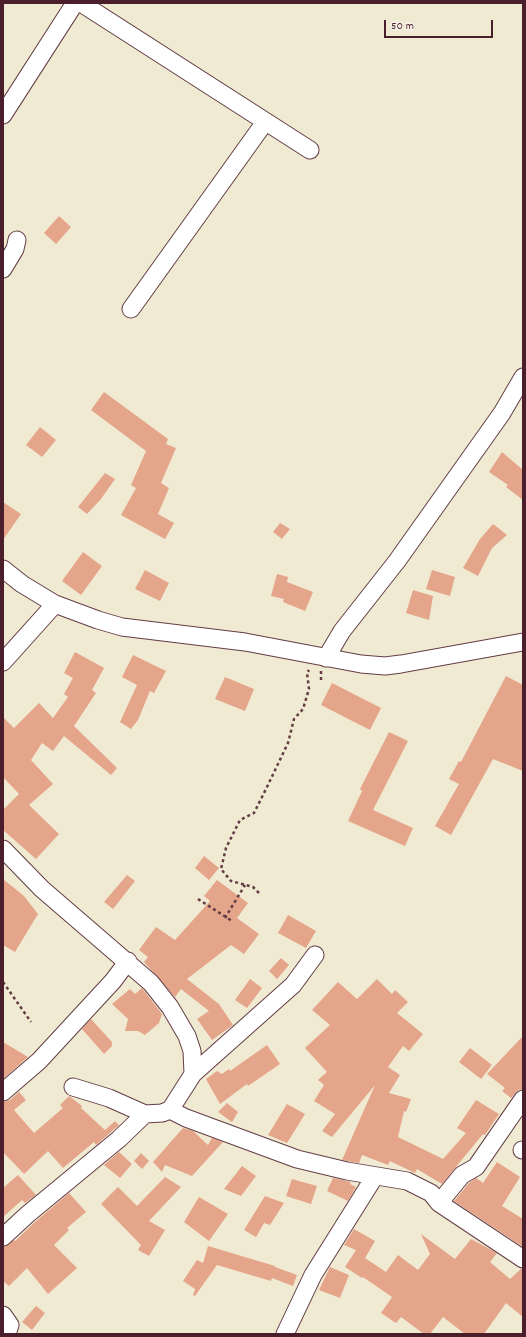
<!DOCTYPE html>
<style>
body{margin:0}
#map{position:relative;width:526px;height:1337px;overflow:hidden;background:#f1ead3;font-family:Dekko,sans-serif}
canvas{display:block}
.frame{position:absolute;inset:0;border:4px solid #4a1f2b;pointer-events:none}
.scale{position:absolute;left:384px;top:20px;width:109px;height:18px;box-sizing:border-box;border:2px solid #4a1f2b;border-top:0;padding-left:5px;font-size:12px;line-height:14px;white-space:nowrap;color:#4a1f2b;-webkit-text-stroke:3px #f7f3e8;paint-order:stroke}
</style>
<div id="map">
<canvas width="526" height="1337"></canvas>
<div class="frame"></div>
<div class="scale">50 m</div>
</div>
<script>
const g = document.querySelector('canvas').getContext('2d');
g.lineJoin = 'round';
function fillPath(path, color) { g.fillStyle = color; g.fill(path, 'evenodd'); }
const shape = rows => new Path2D(rows.map(r => 'M' + r).join(''));
function strokePath(path, color, width, dash) { g.strokeStyle = color; g.lineWidth = width; g.lineCap = dash ? 'butt' : 'round'; g.setLineDash(dash || []); g.stroke(path); }
const building = shape([
 [59,216,71,227,56,244,44,233],
 [104,392,168,439,166,444,176,448,161,483,169,488,158,514,174,523,165,539,121,515,136,488,131,485,146,451,91,410],
 [40,427,56,440,42,457,26,445],
 [502,452,523,470,523,500,506,487,508,485,489,472],
 [105,473,115,479,101,499,87,514,78,507],
 [3,502,21,514,3,540],
 [280,523,290,529,282,539,273,532],
 [493,524,507,535,492,548,478,576,463,568,480,539],
 [83,552,102,566,81,595,62,581],
 [145,570,169,583,160,601,135,589],
 [432,570,455,577,450,596,426,589],
 [277,574,288,577,287,582,313,592,305,611,283,602,284,599,271,596],
 [413,590,433,596,429,620,406,613],
 [75,652,104,668,92,690,96,693,74,726,117,768,111,775,64,736,53,751,42,743,31,760,53,784,29,805,59,834,36,859,3,830,3,810,19,794,3,777,3,717,14,728,39,703,53,718,68,697,64,694,73,678,64,673],
 [133,655,166,671,154,693,150,691,138,720,131,729,120,722,137,685,122,677],
 [506,676,523,685,523,771,493,759,451,835,435,826,459,784,449,779,459,761,461,762],
 [225,677,254,689,245,711,215,699],
 [332,683,381,708,370,730,321,705],
 [389,732,408,741,373,810,413,828,405,846,348,821,362,791,360,789],
 [204,856,219,868,209,880,195,868],
 [127,875,135,881,113,909,104,902],
 [3,879,24,896,38,914,15,952,3,945],
 [217,880,248,903,237,918,259,934,244,954,231,945,187,979,219,1004,233,1025,212,1040,197,1019,209,1011,181,989,175,997,144,962,148,957,139,950,156,927,175,940,210,901,204,896],
 [288,915,316,931,306,948,278,933],
 [281,958,289,965,277,979,269,971],
 [250,979,262,988,247,1008,235,1000],
 [377,979,392,994,395,990,408,1002,397,1013,423,1034,409,1051,403,1046,388,1067,400,1075,389,1093,411,1099,406,1112,404,1111,398,1137,443,1159,466,1133,457,1128,476,1100,499,1114,485,1135,483,1134,442,1184,417,1169,415,1173,390,1161,388,1165,362,1155,359,1163,342,1160,375,1085,332,1137,322,1131,335,1114,314,1101,324,1085,318,1080,327,1072,305,1048,330,1025,312,1010,338,982,357,999],
 [142,988,162,1014,159,1023,145,1035,138,1031,125,1031,128,1019,112,1004,130,989,135,994],
 [91,1019,112,1042,112,1046,104,1054,82,1029],
 [523,1036,523,1089,518,1090,511,1098,502,1091,505,1088,487,1074],
 [3,1042,28,1057,3,1079],
 [267,1045,280,1064,248,1086,247,1084,220,1104,206,1079,217,1071,222,1074,229,1069,230,1071],
 [470,1048,492,1065,481,1079,459,1062],
 [19,1092,26,1100,14,1110,34,1133,63,1108,60,1105,69,1096,82,1106,81,1108,105,1130,115,1121,119,1125,96,1145,94,1142,63,1168,48,1151,24,1174,3,1152,3,1102,10,1100],
 [227,1103,238,1112,232,1122,218,1112],
 [287,1104,305,1114,287,1143,268,1135],
 [183,1128,193,1131,208,1145,212,1138,223,1142,192,1176,165,1165,162,1172,153,1162],
 [119,1152,132,1164,120,1178,104,1165],
 [141,1153,149,1161,142,1169,134,1161],
 [497,1162,520,1177,502,1206,523,1219,523,1247,454,1201,469,1183,476,1178,483,1183],
 [242,1166,256,1176,241,1196,224,1189],
 [18,1175,36,1195,25,1203,22,1200,3,1217,3,1188],
 [165,1177,181,1187,149,1221,165,1230,149,1256,138,1250,141,1245,101,1204,118,1187,137,1206],
 [333,1178,351,1182,350,1184,356,1187,348,1201,327,1191],
 [292,1179,317,1186,311,1204,286,1196],
 [69,1193,86,1212,67,1228,69,1230,54,1245,77,1268,48,1294,27,1268,9,1286,3,1281,3,1247,14,1240,15,1241,35,1222],
 [265,1196,284,1203,270,1225,264,1223,256,1237,244,1230],
 [199,1197,228,1214,209,1241,184,1222],
 [354,1229,375,1241,365,1258,386,1272,398,1255,418,1270,430,1254,421,1234,455,1259,471,1239,486,1247,497,1253,490,1262,510,1279,521,1269,523,1269,523,1317,506,1303,484,1334,465,1334,443,1317,430,1334,424,1334,401,1317,396,1323,381,1313,392,1297,363,1277,362,1278,345,1267,356,1250,344,1245],
 [208,1246,275,1266,275,1267,297,1275,293,1286,272,1278,271,1281,217,1265,195,1296,193,1295,195,1289,183,1281,197,1260,203,1263],
 [330,1267,349,1275,340,1298,319,1290],
 [36,1306,45,1313,32,1330,22,1322]
]);
const path = shape([
 [321,680,321,671],
 [259,893,253,887,231,881,221,869,226,848,240,820,254,813,267,787,288,743,294,719,303,709,309,689,307,673,309,670],
 [198,899,232,921],
 [225,918,245,885],
 [3,982,31,1022]
]);
const minor = shape([
 [81,3,310,150],
 [3,115,75,3],
 [3,269,15,249,17,240],
 [131,309,265,122],
 [3,569,22,584,55,604,98,620,122,627,245,642,361,664,385,666,401,664,523,642],
 [326,658,342,631,397,561,502,413,523,377],
 [3,662,55,604],
 [3,849,42,889,151,983,170,1007,187,1036,192,1051,193,1074,170,1110,162,1113,145,1114,109,1098,73,1087],
 [193,1074,293,985,315,955],
 [3,1092,39,1061,113,981,128,961],
 [170,1110,186,1118,297,1159,347,1171,407,1181,431,1193,439,1203,523,1259],
 [522,1150,523,1150],
 [439,1203,462,1175,476,1167,523,1099],
 [3,1237,28,1214,119,1139,145,1114],
 [3,1315,10,1325,7,1334],
 [285,1334,313,1275,375,1176]
]);
fillPath(building, '#e4a58a');
strokePath(minor, '#633d44', 19);
strokePath(path, '#633d44', 2.5, [3, 3]);
strokePath(minor, '#fff', 17);
</script>
